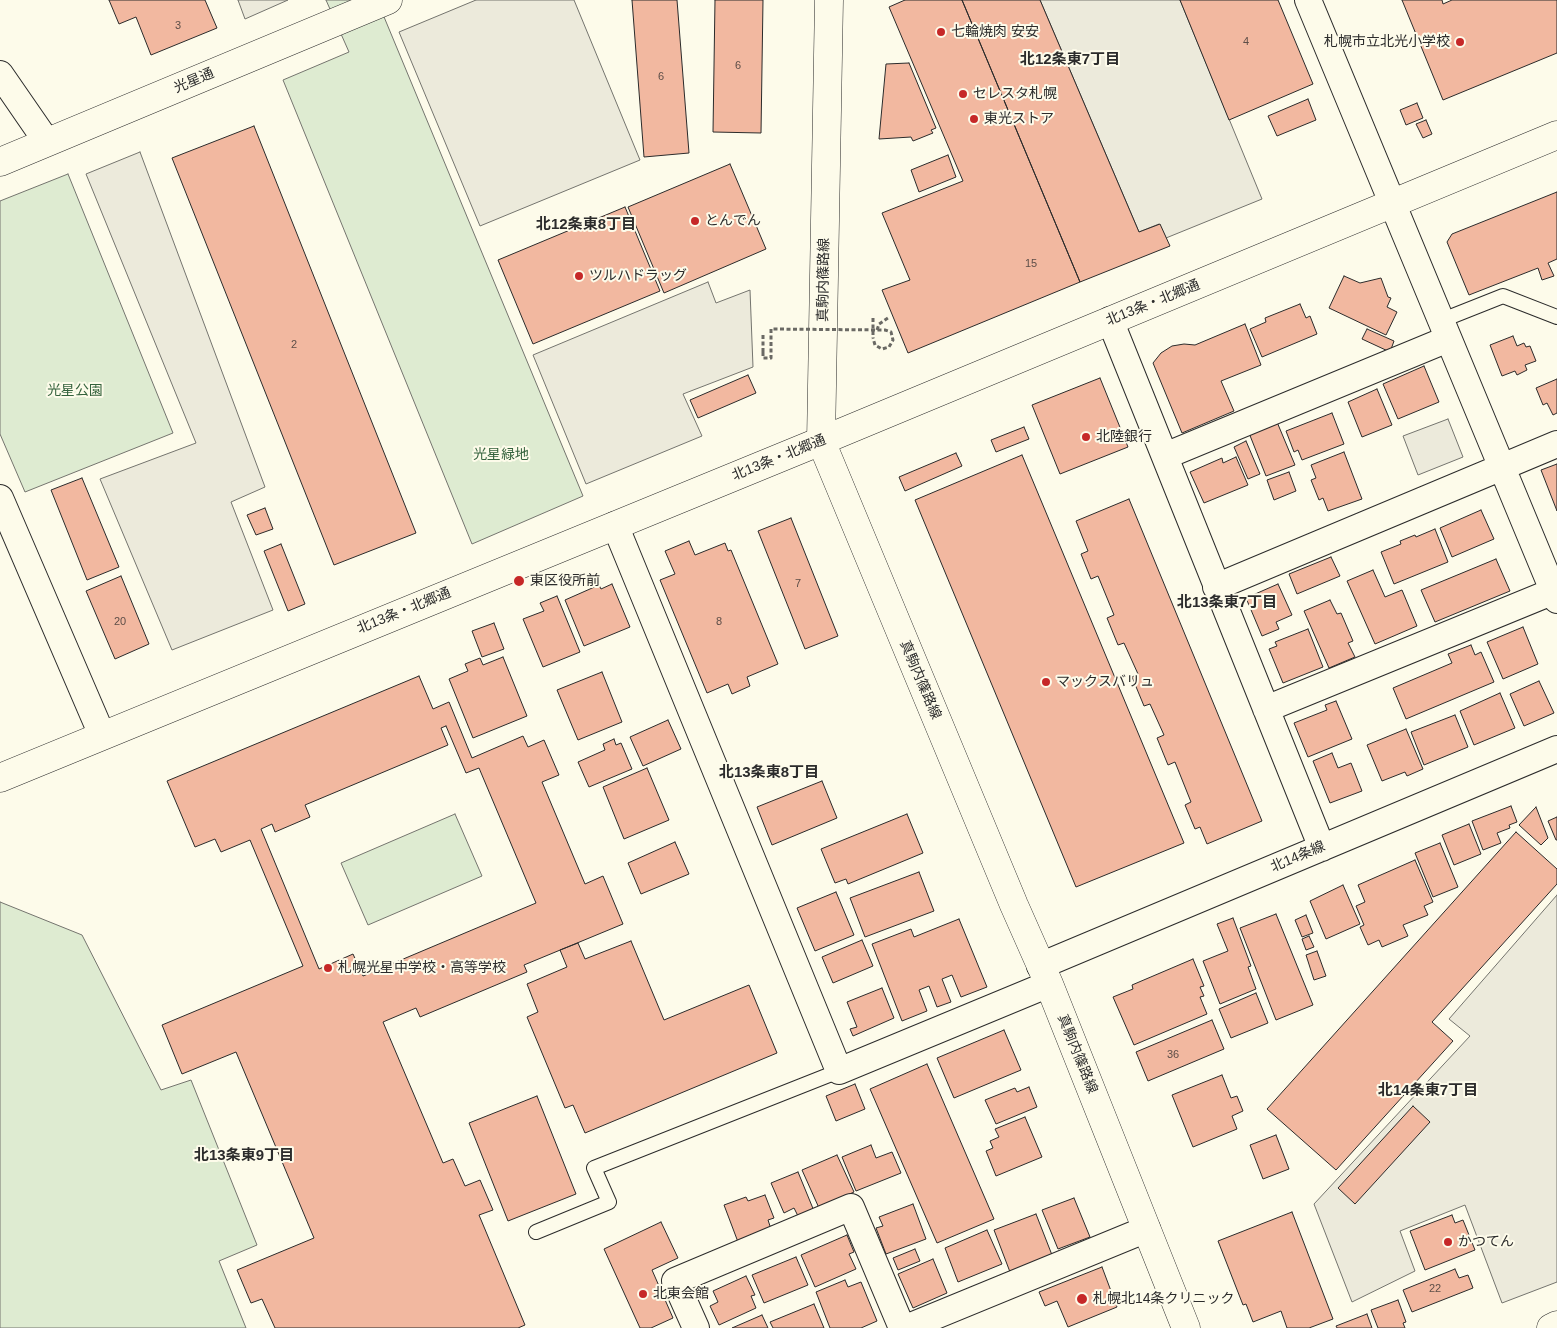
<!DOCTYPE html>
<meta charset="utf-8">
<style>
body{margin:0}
canvas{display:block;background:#fdfbea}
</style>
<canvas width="1557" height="1328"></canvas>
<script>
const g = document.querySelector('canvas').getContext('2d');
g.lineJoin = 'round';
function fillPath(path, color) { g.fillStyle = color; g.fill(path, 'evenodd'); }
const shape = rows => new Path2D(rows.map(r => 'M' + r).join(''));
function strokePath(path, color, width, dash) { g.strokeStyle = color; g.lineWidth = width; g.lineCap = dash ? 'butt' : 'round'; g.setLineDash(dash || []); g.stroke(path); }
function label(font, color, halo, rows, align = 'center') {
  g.font = font + ' Helvetica,"Noto Sans JP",sans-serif'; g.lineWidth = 4; g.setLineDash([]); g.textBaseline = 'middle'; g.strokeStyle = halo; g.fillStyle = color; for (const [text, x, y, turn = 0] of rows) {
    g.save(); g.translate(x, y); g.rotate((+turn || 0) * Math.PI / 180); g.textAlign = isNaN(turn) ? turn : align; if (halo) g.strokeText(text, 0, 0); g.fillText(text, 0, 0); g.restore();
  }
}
const green = shape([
 [326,0,377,0,583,496,472,544,283,80,349,52,326,0],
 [68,174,173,433,25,492,0,434,0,201,68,174],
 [455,814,482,876,368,925,341,863,455,814],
 [0,902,82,935,161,1090,191,1080,257,1245,219,1261,246,1328,0,1328,0,902]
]);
const parking = shape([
 [238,0,288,0,245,19,238,0],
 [476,0,574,0,640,160,480,226,399,32,476,0],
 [1040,0,1180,0,1262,199,1166,238,1159,224,1139,232,1040,0],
 [140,152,265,487,231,502,273,610,172,650,100,479,196,443,86,174,140,152],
 [708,282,716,303,750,290,753,367,683,394,702,436,586,484,533,355,708,282],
 [1448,419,1463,457,1418,475,1403,436,1448,419],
 [1557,895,1557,1282,1502,1303,1465,1205,1400,1231,1415,1271,1352,1302,1314,1204,1470,1036,1449,1019,1557,895]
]);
const building = shape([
 [109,0,205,0,217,28,151,55,136,17,119,24,109,0],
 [632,0,677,0,689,153,644,157,632,0],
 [715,0,763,0,761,133,713,132,715,0],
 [905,0,962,0,1080,282,908,353,882,290,910,280,882,213,963,181,889,7,905,0],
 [962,0,1040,0,1139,232,1160,224,1170,246,1080,282,962,0],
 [1180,0,1278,0,1313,84,1229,120,1180,0],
 [1402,0,1442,0,1443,4,1452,0,1557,0,1557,53,1443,100,1402,0],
 [909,63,936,128,931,130,933,133,913,141,911,137,879,139,886,64,909,63],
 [1308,99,1316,120,1277,136,1268,116,1308,99],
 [1417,103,1423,118,1406,125,1400,110,1417,103],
 [1426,120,1432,134,1423,138,1416,124,1426,120],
 [254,126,416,533,334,565,172,158,254,126],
 [948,155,956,177,919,192,911,170,948,155],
 [730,164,766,249,664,293,628,207,730,164],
 [1557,192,1557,259,1548,263,1554,276,1542,280,1538,268,1469,295,1447,242,1452,234,1557,192],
 [625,207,660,291,533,344,498,260,625,207],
 [1344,276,1360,283,1381,278,1388,297,1391,298,1387,307,1397,312,1386,335,1329,308,1344,276],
 [1300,304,1306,318,1310,316,1317,334,1262,357,1250,329,1266,322,1265,318,1300,304],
 [1245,324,1261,365,1221,381,1234,411,1182,433,1153,363,1161,353,1172,346,1184,344,1195,345,1245,324],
 [1367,329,1394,341,1390,352,1362,339,1367,329],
 [1513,336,1517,346,1524,343,1526,347,1530,346,1536,361,1525,365,1527,370,1517,375,1515,371,1502,376,1490,345,1513,336],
 [1424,366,1439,402,1398,419,1383,384,1424,366],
 [748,375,756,393,698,418,690,400,748,375],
 [1100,378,1128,447,1060,474,1032,405,1100,378],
 [1557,379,1557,413,1553,415,1547,403,1543,405,1536,388,1557,379],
 [1377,389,1392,425,1362,437,1348,402,1377,389],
 [1332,413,1344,444,1302,460,1298,450,1294,452,1286,431,1332,413],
 [1277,422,1295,465,1266,476,1249,433,1277,422],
 [1024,427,1029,439,996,452,991,440,1024,427],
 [1246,441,1260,474,1248,479,1234,447,1246,441],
 [1344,452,1362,499,1328,511,1323,498,1319,500,1311,480,1316,478,1311,465,1344,452],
 [956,453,962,466,905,491,899,477,956,453],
 [1022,455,1184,843,1076,887,915,500,1022,455],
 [1236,457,1248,485,1204,503,1190,472,1222,458,1223,463,1236,457],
 [1557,464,1557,511,1541,470,1557,464],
 [1289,472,1296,491,1274,500,1267,480,1289,472],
 [82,478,119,567,87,580,51,490,82,478],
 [1129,499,1262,821,1207,844,1200,827,1195,829,1185,805,1191,802,1175,762,1168,765,1157,738,1164,735,1150,704,1144,706,1132,677,1138,674,1124,643,1118,645,1107,618,1114,615,1098,576,1091,579,1081,554,1088,551,1076,521,1129,499],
 [265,508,273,529,256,535,247,515,265,508],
 [1481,510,1494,539,1452,557,1440,528,1481,510],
 [791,518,838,636,805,649,758,531,791,518],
 [1435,529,1448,562,1394,584,1381,552,1401,544,1400,541,1415,535,1416,537,1435,529],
 [689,541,695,555,725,543,728,551,731,550,778,664,747,677,750,686,732,694,728,684,707,693,660,580,675,574,665,551,689,541],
 [281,544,305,604,288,611,264,551,281,544],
 [1331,557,1340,576,1297,594,1289,574,1331,557],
 [1496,559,1510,591,1435,622,1421,590,1496,559],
 [1373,570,1385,597,1402,590,1417,626,1375,644,1347,581,1373,570],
 [121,576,149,644,115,659,86,591,121,576],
 [612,584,630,627,584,646,565,600,599,585,601,589,612,584],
 [1278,584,1292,615,1276,622,1279,629,1262,636,1246,598,1278,584],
 [557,596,580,652,543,667,523,619,544,611,540,603,557,596],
 [1330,600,1337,614,1341,613,1353,641,1348,643,1355,657,1329,668,1304,611,1330,600],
 [494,623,504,649,482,657,472,631,494,623],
 [1523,627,1538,664,1503,679,1487,642,1523,627],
 [1308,629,1323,667,1283,683,1269,649,1277,646,1275,642,1308,629],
 [1471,645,1475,655,1481,652,1494,682,1406,719,1393,688,1452,663,1448,654,1471,645],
 [503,657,527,716,473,738,449,679,468,671,465,664,480,658,483,665,503,657],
 [602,672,622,722,578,740,557,690,602,672],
 [419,676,433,709,449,702,472,758,523,736,528,747,544,740,559,775,542,782,585,884,603,876,623,924,524,965,527,972,420,1017,416,1008,383,1022,443,1163,453,1159,465,1186,480,1180,493,1210,479,1215,525,1325,518,1328,275,1328,262,1299,251,1303,237,1270,314,1238,236,1052,182,1074,162,1025,303,966,250,840,221,852,215,839,195,847,167,781,419,676],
 [446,726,466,773,479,768,536,903,363,976,353,954,319,969,261,829,272,824,275,832,310,817,305,805,448,745,441,728,446,726],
 [1539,681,1554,713,1524,726,1510,694,1539,681],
 [1500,693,1515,728,1474,745,1460,711,1500,693],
 [1336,701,1352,739,1308,757,1294,723,1327,710,1325,705,1336,701],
 [1455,715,1468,747,1424,765,1411,732,1455,715],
 [668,720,681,749,643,766,630,737,668,720],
 [1406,729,1423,769,1407,776,1405,772,1382,781,1367,745,1406,729],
 [614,739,616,745,621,743,632,769,589,787,578,762,605,750,603,744,614,739],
 [1332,753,1338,768,1351,763,1362,791,1330,803,1313,761,1332,753],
 [647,768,669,820,624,839,603,787,647,768],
 [822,781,837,818,772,845,757,807,822,781],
 [1511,806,1517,822,1509,825,1510,828,1497,833,1501,843,1483,850,1472,821,1511,806],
 [1536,807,1548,838,1541,845,1519,825,1536,807],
 [907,814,923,853,848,884,846,879,835,883,821,849,907,814],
 [1557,817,1557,840,1556,840,1548,821,1557,817],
 [1469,824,1481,854,1454,865,1442,835,1469,824],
 [1516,832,1557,869,1557,884,1432,1022,1453,1041,1336,1170,1267,1109,1516,832],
 [675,842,689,874,641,894,628,863,675,842],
 [1440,843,1458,887,1433,897,1415,853,1440,843],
 [1415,860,1433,902,1424,906,1428,915,1403,925,1408,936,1382,947,1379,940,1368,945,1360,927,1364,925,1356,906,1365,902,1358,885,1415,860],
 [919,872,934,911,865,937,850,898,919,872],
 [1343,885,1360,924,1326,939,1310,901,1343,885],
 [836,892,854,935,815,951,797,908,836,892],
 [1276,914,1313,1005,1276,1020,1240,928,1276,914],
 [1306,915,1313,933,1302,937,1295,920,1306,915],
 [1233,918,1251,966,1248,967,1256,989,1220,1004,1203,961,1228,951,1217,924,1233,918],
 [959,919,987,987,961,997,952,975,942,979,951,1002,937,1007,929,986,919,990,927,1011,902,1021,872,944,911,929,914,937,959,919],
 [1309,936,1314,947,1306,950,1302,939,1309,936],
 [862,940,873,966,833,983,822,957,862,940],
 [631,941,664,1020,749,985,777,1053,585,1133,573,1105,565,1108,527,1017,538,1012,527,984,567,967,560,950,578,943,585,959,631,941],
 [1317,951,1326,976,1314,980,1306,955,1317,951],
 [1193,959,1204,986,1200,987,1204,996,1200,997,1207,1014,1134,1045,1113,997,1133,989,1132,985,1193,959],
 [882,988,894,1018,853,1036,850,1029,857,1027,847,1002,882,988],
 [1256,993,1268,1023,1231,1038,1219,1009,1256,993],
 [1212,1020,1224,1049,1148,1081,1136,1052,1212,1020],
 [1004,1030,1021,1070,954,1098,937,1058,1004,1030],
 [927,1064,994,1219,937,1243,870,1089,927,1064],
 [1222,1075,1231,1098,1237,1096,1243,1111,1232,1116,1237,1129,1193,1147,1172,1095,1222,1075],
 [855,1084,865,1109,836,1121,826,1096,855,1084],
 [1029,1087,1037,1107,996,1124,985,1100,1015,1088,1017,1092,1029,1087],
 [537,1096,576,1194,508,1221,469,1123,537,1096],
 [1413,1106,1430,1122,1355,1204,1338,1188,1413,1106],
 [1025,1117,1042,1157,996,1176,986,1151,993,1148,990,1141,999,1137,995,1129,1025,1117],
 [1276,1135,1289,1169,1263,1179,1250,1145,1276,1135],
 [871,1145,876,1158,892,1152,901,1173,856,1191,842,1157,871,1145],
 [837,1155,854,1192,819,1208,802,1170,837,1155],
 [798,1172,814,1211,799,1218,794,1208,784,1213,771,1183,798,1172],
 [765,1195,774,1218,768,1220,771,1229,738,1242,724,1205,746,1197,748,1201,765,1195],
 [1074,1198,1090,1237,1058,1249,1042,1210,1074,1198],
 [913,1204,926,1239,886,1254,876,1228,883,1226,879,1217,913,1204],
 [1292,1212,1333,1319,1309,1328,1287,1328,1281,1311,1253,1322,1246,1304,1243,1305,1218,1241,1292,1212],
 [1036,1214,1052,1255,1010,1272,994,1230,1036,1214],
 [1452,1215,1455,1223,1463,1220,1475,1250,1425,1270,1410,1231,1452,1215],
 [661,1222,678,1258,652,1270,673,1318,651,1328,640,1328,604,1249,661,1222],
 [987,1230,1002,1264,958,1282,945,1248,987,1230],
 [847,1235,854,1252,849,1254,856,1269,815,1287,801,1255,847,1235],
 [915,1249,920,1261,898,1270,893,1258,915,1249],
 [796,1257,808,1285,764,1303,752,1275,796,1257],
 [933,1259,947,1293,913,1308,898,1274,933,1259],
 [1102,1267,1117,1307,1068,1327,1057,1301,1045,1306,1039,1292,1102,1267],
 [1455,1269,1459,1278,1468,1275,1473,1288,1412,1312,1403,1290,1455,1269],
 [746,1276,755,1295,751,1296,756,1308,719,1325,710,1306,718,1302,713,1291,746,1276],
 [845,1280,848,1287,861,1282,877,1321,861,1328,830,1328,816,1292,845,1280],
 [1398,1300,1406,1322,1403,1323,1405,1328,1378,1328,1371,1310,1398,1300],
 [814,1304,824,1328,773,1328,770,1322,814,1304],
 [1367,1314,1372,1328,1337,1328,1336,1326,1367,1314],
 [762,1315,768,1328,732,1328,762,1315]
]);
const path = shape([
 [873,318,873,338],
 [877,330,879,324,888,318],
 [763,352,763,333]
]);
const lane = shape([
 [1440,321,1503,296,1557,317],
 [536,1232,609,1202,594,1168,839,1071]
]);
const street = shape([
 [1308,0,1557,600],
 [0,74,47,142],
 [1110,320,1322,848],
 [1165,456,1448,339],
 [0,498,102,735],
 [615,525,839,1071,1049,984],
 [1216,587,1557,444],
 [1266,709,1554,591],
 [1040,966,1557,749],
 [696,1328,675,1281,851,1207,902,1328],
 [906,1328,1147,1229]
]);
const secondary = shape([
 [0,162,388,0],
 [0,778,821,441,1557,135],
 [1551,1328,1557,1325]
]);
const primary = shape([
 [829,0,821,441,1014,905,1049,984,1186,1328]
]);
const pathBridge = shape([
 [763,352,763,358,771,358,771,329,885,330,891,332,893,340,889,347,882,349,875,345,873,338]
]);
const markers = [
 [941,32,5,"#c62828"],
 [1460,42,5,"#c62828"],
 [963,94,5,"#c62828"],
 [974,119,5,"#c62828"],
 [695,221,5,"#c62828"],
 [579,276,5,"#c62828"],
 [1086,437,5,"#c62828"],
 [519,581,6,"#c62828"],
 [1046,682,5,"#c62828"],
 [328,968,5,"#c62828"],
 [1448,1242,5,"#c62828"],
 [643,1294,5,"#c62828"],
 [1082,1299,6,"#c62828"]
];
const numberNames = [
 ["3",178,26],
 ["4",1246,42],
 ["6",738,66],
 ["6",661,77],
 ["15",1031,264],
 ["2",294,345],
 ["7",798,584],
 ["20",120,622],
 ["8",719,622],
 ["36",1173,1055],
 ["22",1435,1289]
];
const poiNames = [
 ["七輪焼肉 安安",951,32],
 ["札幌市立北光小学校",1450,42,"right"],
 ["セレスタ札幌",973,94],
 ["東光ストア",984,119],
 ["とんでん",705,221],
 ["ツルハドラッグ",589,276],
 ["北陸銀行",1096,437],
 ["東区役所前",530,581],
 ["マックスバリュ",1056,682],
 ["札幌光星中学校・高等学校",338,968],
 ["かつてん",1458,1242],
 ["北東会館",653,1294],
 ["札幌北14条クリニック",1093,1299]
];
const streetNames = [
 ["光星通",194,81,-23],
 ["真駒内篠路線",824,280,-89],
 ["北13条・北郷通",1153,303,-22],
 ["北13条・北郷通",779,458,-22],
 ["北13条・北郷通",404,611,-22],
 ["真駒内篠路線",920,680,67],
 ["北14条線",1298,857,-23],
 ["真駒内篠路線",1077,1054,68]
];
const parkNames = [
 ["光星公園",75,391],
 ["光星緑地",501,455]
];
const neighbourhoodNames = [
 ["北12条東7丁目",1070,60],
 ["北12条東8丁目",586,225],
 ["北13条東7丁目",1227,603],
 ["北13条東8丁目",769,773],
 ["北14条東7丁目",1428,1091],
 ["北13条東9丁目",244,1156]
];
fillPath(green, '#deebd1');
strokePath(green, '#74746e', 1);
fillPath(parking, '#eceadb');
strokePath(parking, '#74746e', 1);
fillPath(building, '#f2b8a0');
strokePath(building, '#2b2b2b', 1);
strokePath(lane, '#2b2b2b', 16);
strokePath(street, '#2b2b2b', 28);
strokePath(secondary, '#2b2b2b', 29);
strokePath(primary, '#2b2b2b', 29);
strokePath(path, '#6a6964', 3, [4, 2.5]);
strokePath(lane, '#fdfbea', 14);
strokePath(street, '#fdfbea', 26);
strokePath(secondary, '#fdfbea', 28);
strokePath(primary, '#fdfbea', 28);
strokePath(pathBridge, '#6a6964', 3, [4, 2.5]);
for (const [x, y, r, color] of markers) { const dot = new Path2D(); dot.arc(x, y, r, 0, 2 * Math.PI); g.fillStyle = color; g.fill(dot); strokePath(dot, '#fdfbea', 2); }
label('11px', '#5d4e48', null, numberNames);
label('14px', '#2b2b2b', '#fdfbea', poiNames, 'left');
label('14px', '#2b2b2b', '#fdfbea', streetNames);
label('14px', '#34623c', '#fdfbea', parkNames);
label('bold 15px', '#2b2b2b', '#fdfbea', neighbourhoodNames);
</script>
